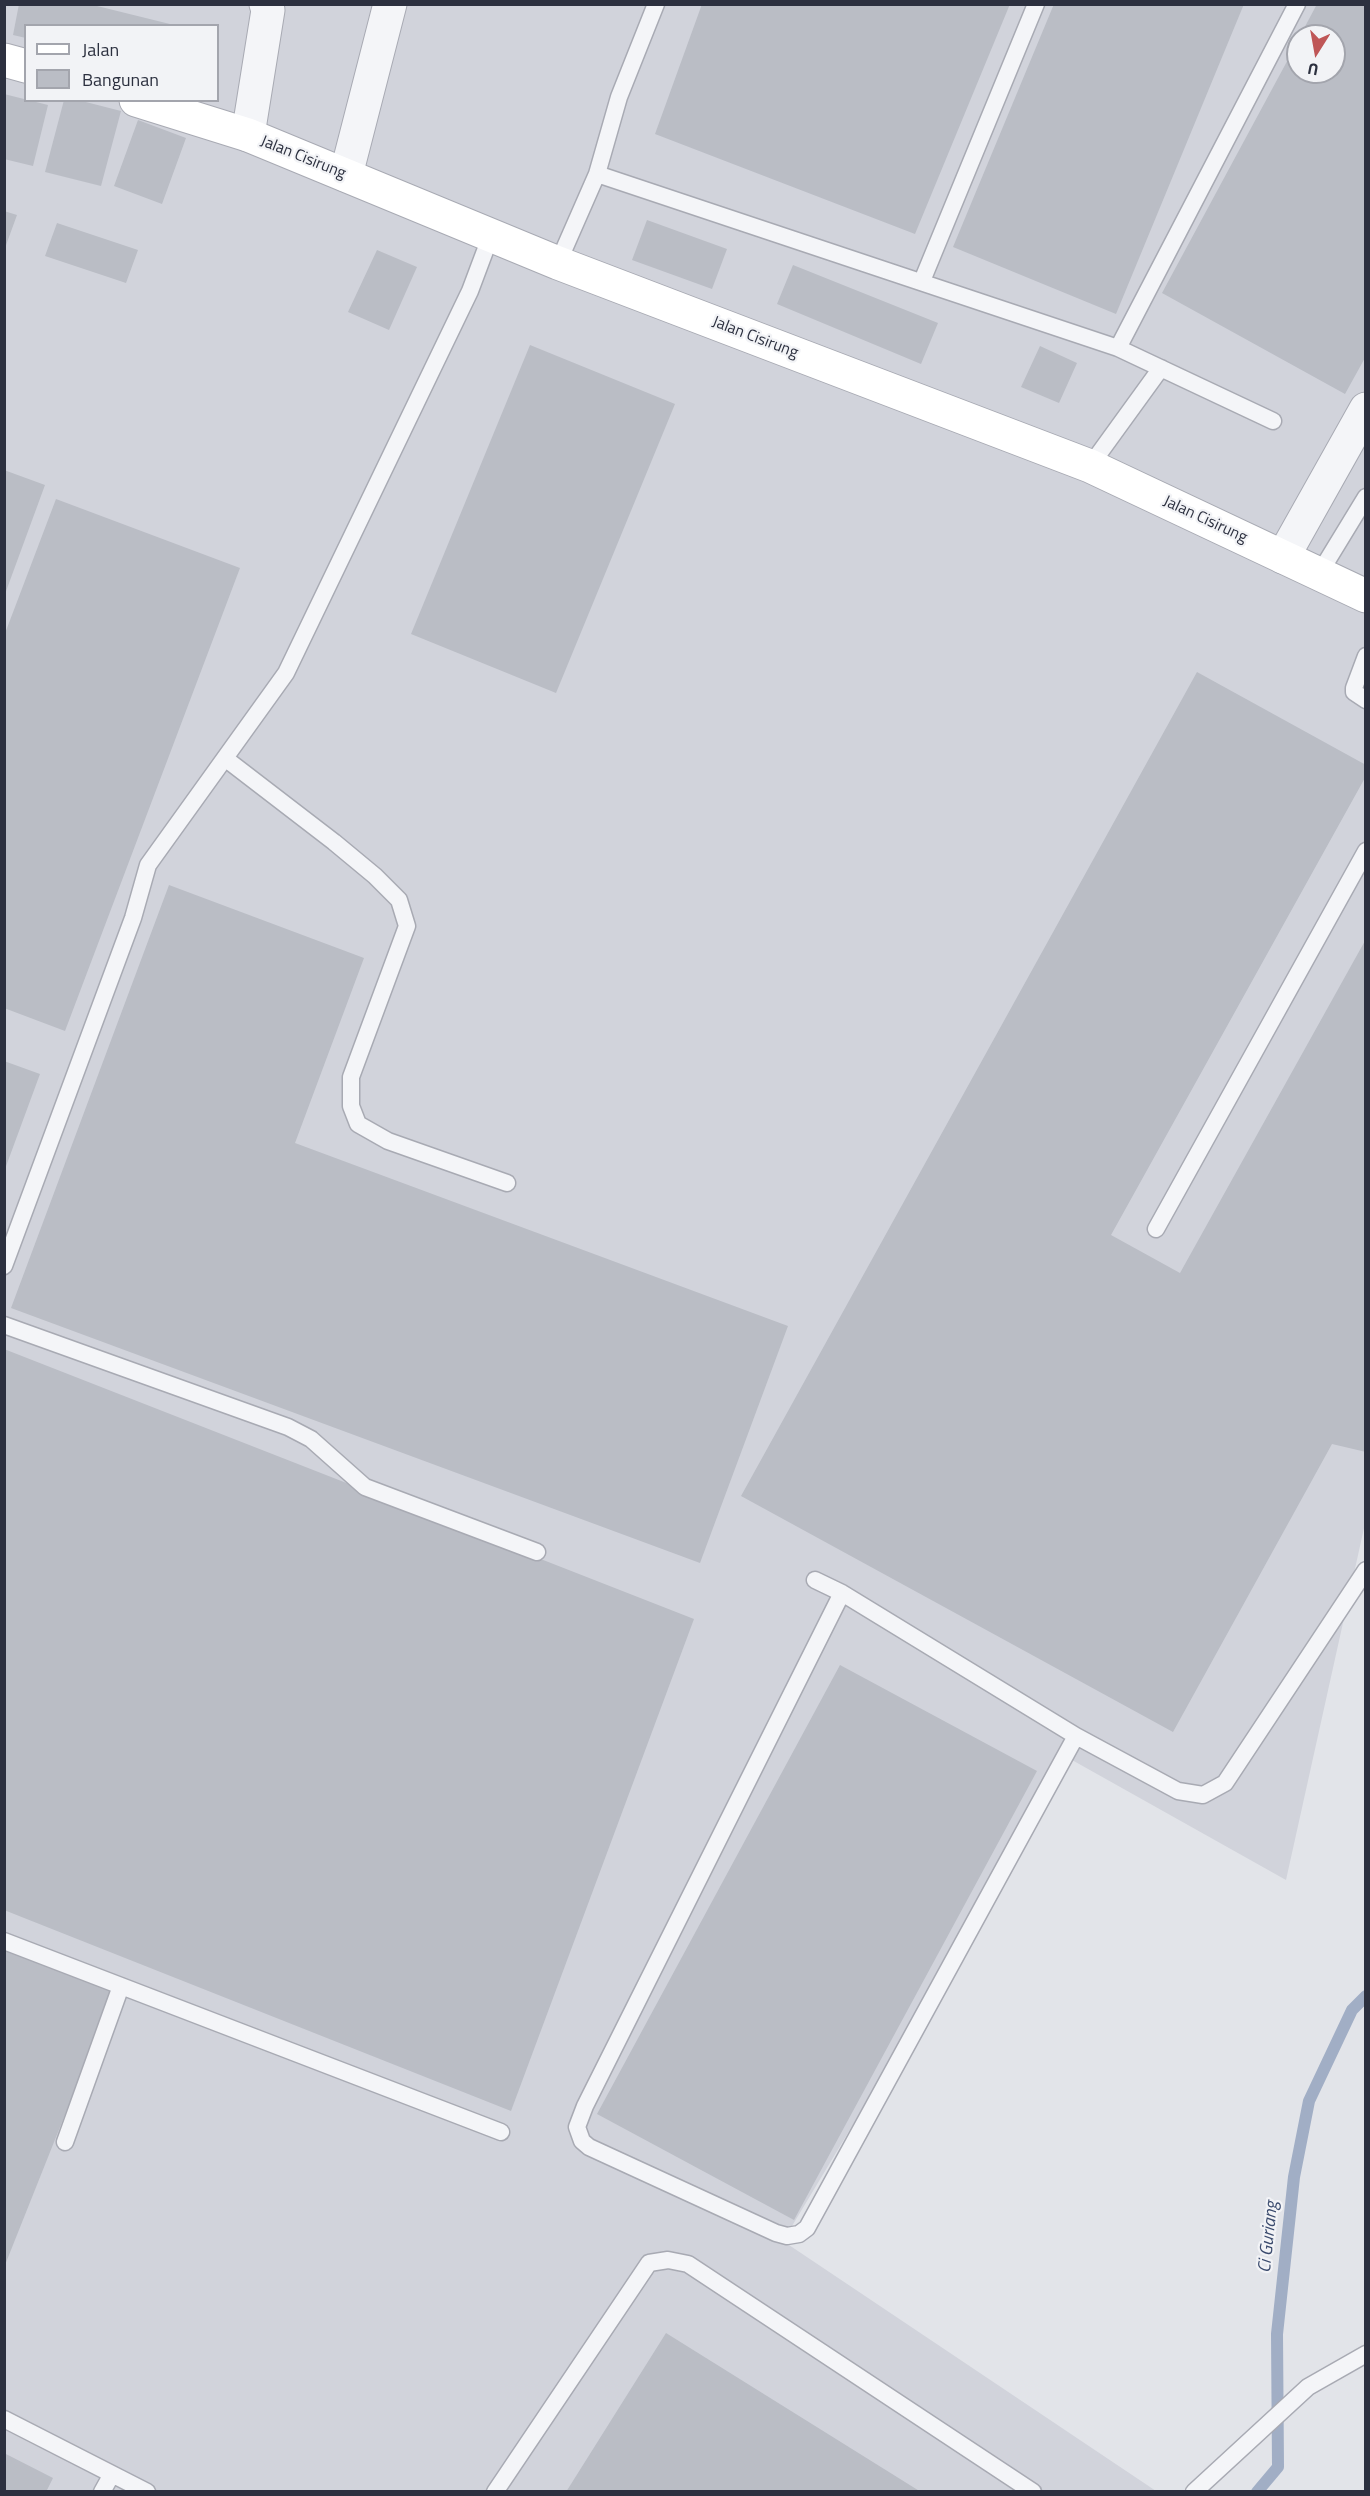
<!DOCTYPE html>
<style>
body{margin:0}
#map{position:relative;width:1370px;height:2496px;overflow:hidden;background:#e2e4e9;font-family:"Titillium Web",sans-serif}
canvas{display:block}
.frame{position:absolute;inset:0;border:6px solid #2c303f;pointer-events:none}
.legend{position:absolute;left:24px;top:24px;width:195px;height:78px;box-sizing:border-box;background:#f2f3f6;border:2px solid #a3a5ad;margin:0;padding:8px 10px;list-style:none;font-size:18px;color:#2c303f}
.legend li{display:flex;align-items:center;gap:12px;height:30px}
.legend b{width:30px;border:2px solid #a3a5ad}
.north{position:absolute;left:1286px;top:24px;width:60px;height:60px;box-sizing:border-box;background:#f2f3f6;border:2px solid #a3a5ad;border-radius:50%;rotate:191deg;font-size:16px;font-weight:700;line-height:24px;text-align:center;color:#2c303f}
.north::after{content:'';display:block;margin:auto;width:21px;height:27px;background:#bf5657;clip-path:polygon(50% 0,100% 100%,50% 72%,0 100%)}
</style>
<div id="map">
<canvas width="1370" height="2496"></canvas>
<div class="frame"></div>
<ul class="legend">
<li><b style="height:8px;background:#fff"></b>Jalan</li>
<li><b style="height:16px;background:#babdc5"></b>Bangunan</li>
</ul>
<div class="north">U</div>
</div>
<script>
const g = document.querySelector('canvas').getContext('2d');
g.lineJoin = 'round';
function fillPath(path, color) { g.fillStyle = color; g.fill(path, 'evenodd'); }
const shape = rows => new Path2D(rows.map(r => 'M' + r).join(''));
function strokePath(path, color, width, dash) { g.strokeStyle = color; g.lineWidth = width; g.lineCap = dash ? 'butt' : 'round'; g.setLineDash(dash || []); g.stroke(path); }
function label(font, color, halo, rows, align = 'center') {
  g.font = font + ' "Titillium Web",sans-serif'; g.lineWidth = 4.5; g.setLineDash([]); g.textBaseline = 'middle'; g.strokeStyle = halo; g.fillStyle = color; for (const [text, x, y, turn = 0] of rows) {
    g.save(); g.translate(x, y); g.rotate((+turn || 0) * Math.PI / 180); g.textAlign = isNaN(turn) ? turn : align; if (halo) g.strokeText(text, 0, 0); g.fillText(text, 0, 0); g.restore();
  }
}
const built = shape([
 [5,5,1365,5,1366,1519,1286,1880,1072,1760,783,2241,1156,2491,5,2492],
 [26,26,218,26,218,100,26,100],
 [1298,36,1334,36,1334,72,1298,72]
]);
const stream = shape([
 [1257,2492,1278,2467,1277,2334,1294,2177,1309,2101,1352,2010,1366,1996]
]);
const building = shape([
 [19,4,89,4,178,26,26,26,26,38,13,35],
 [702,4,1010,4,915,234,655,134],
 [1054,4,1244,4,1116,314,953,247],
 [1317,4,1366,4,1366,356,1345,394,1162,293,1298,41,1298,72,1334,72,1334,36,1300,36],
 [4,94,48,105,33,166,4,159],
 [64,100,78,100,121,111,101,186,45,172],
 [138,120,186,138,162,204,114,186],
 [4,211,17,215,5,248,4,248],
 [647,220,727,249,712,289,632,260],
 [57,223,138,250,126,283,45,256],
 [377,250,417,267,389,330,348,312],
 [793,265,938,323,921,364,777,304],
 [530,345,675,404,556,693,411,634],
 [1040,346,1077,363,1059,403,1021,387],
 [4,470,45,485,5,594,4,594],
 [56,499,240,568,65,1031,4,1008,4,636],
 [1197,672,1366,765,1366,776,1111,1235,1180,1273,1366,939,1366,1452,1332,1444,1173,1732,741,1496],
 [169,885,364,958,295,1143,788,1326,700,1563,11,1308],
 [4,1061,40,1074,5,1169,4,1169],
 [4,1349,694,1619,511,2111,4,1910],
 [840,1665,1037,1771,794,2220,597,2114],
 [4,1946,115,1989,5,2265,4,2265],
 [666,2333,921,2492,566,2492],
 [4,2453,53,2478,46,2492,4,2492]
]);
const service = shape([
 [597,174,1118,348,1273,421],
 [558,263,597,174,619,97,656,4],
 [922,281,1036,4],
 [1118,348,1297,4],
 [1090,466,1161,368],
 [1319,574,1366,497],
 [1366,656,1354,688,1354,692,1366,700],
 [226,759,334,842,375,876,399,900,407,926,351,1077,351,1106,358,1124,388,1141,507,1183],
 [1156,1229,1366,851],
 [4,1266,133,918,148,865,286,673,470,291,491,235],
 [4,1325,288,1427,311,1439,365,1487,537,1552],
 [815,1580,842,1593,1076,1736,1178,1791,1203,1795,1225,1783,1366,1570],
 [842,1593,585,2106,577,2127,582,2141,589,2147,776,2233,787,2236,799,2234,807,2228,1076,1736],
 [4,1941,501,2132],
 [65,2142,121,1986],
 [4,2419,147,2492],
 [102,2492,112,2474],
 [495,2492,649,2263,668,2260,688,2264,1033,2492],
 [1194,2492,1308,2387,1366,2354]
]);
const minor = shape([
 [248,135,268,10,266,4],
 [346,175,390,4],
 [1283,557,1366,409]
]);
const secondary = shape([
 [4,60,26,66],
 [136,100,248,135,558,263,1090,466,1366,596]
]);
const streetNames = [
 ["Jalan Cisirung",303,158,22],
 ["Jalan Cisirung",755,338,21],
 ["Jalan Cisirung",1205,520,25]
];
const waterNames = [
 ["Ci Guriang",1269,2237,-84]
];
fillPath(built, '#d1d3db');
strokePath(stream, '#a1aec5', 12);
fillPath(building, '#babdc5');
strokePath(service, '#a8aab3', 19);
strokePath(minor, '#a8aab3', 35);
strokePath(secondary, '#a8aab3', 35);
strokePath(service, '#f4f5f8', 16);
strokePath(minor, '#f4f5f8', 33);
strokePath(secondary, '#fff', 33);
label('16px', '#2c303f', '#f2f3f6', streetNames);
label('italic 18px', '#3b4b6e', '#f2f3f6', waterNames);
</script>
